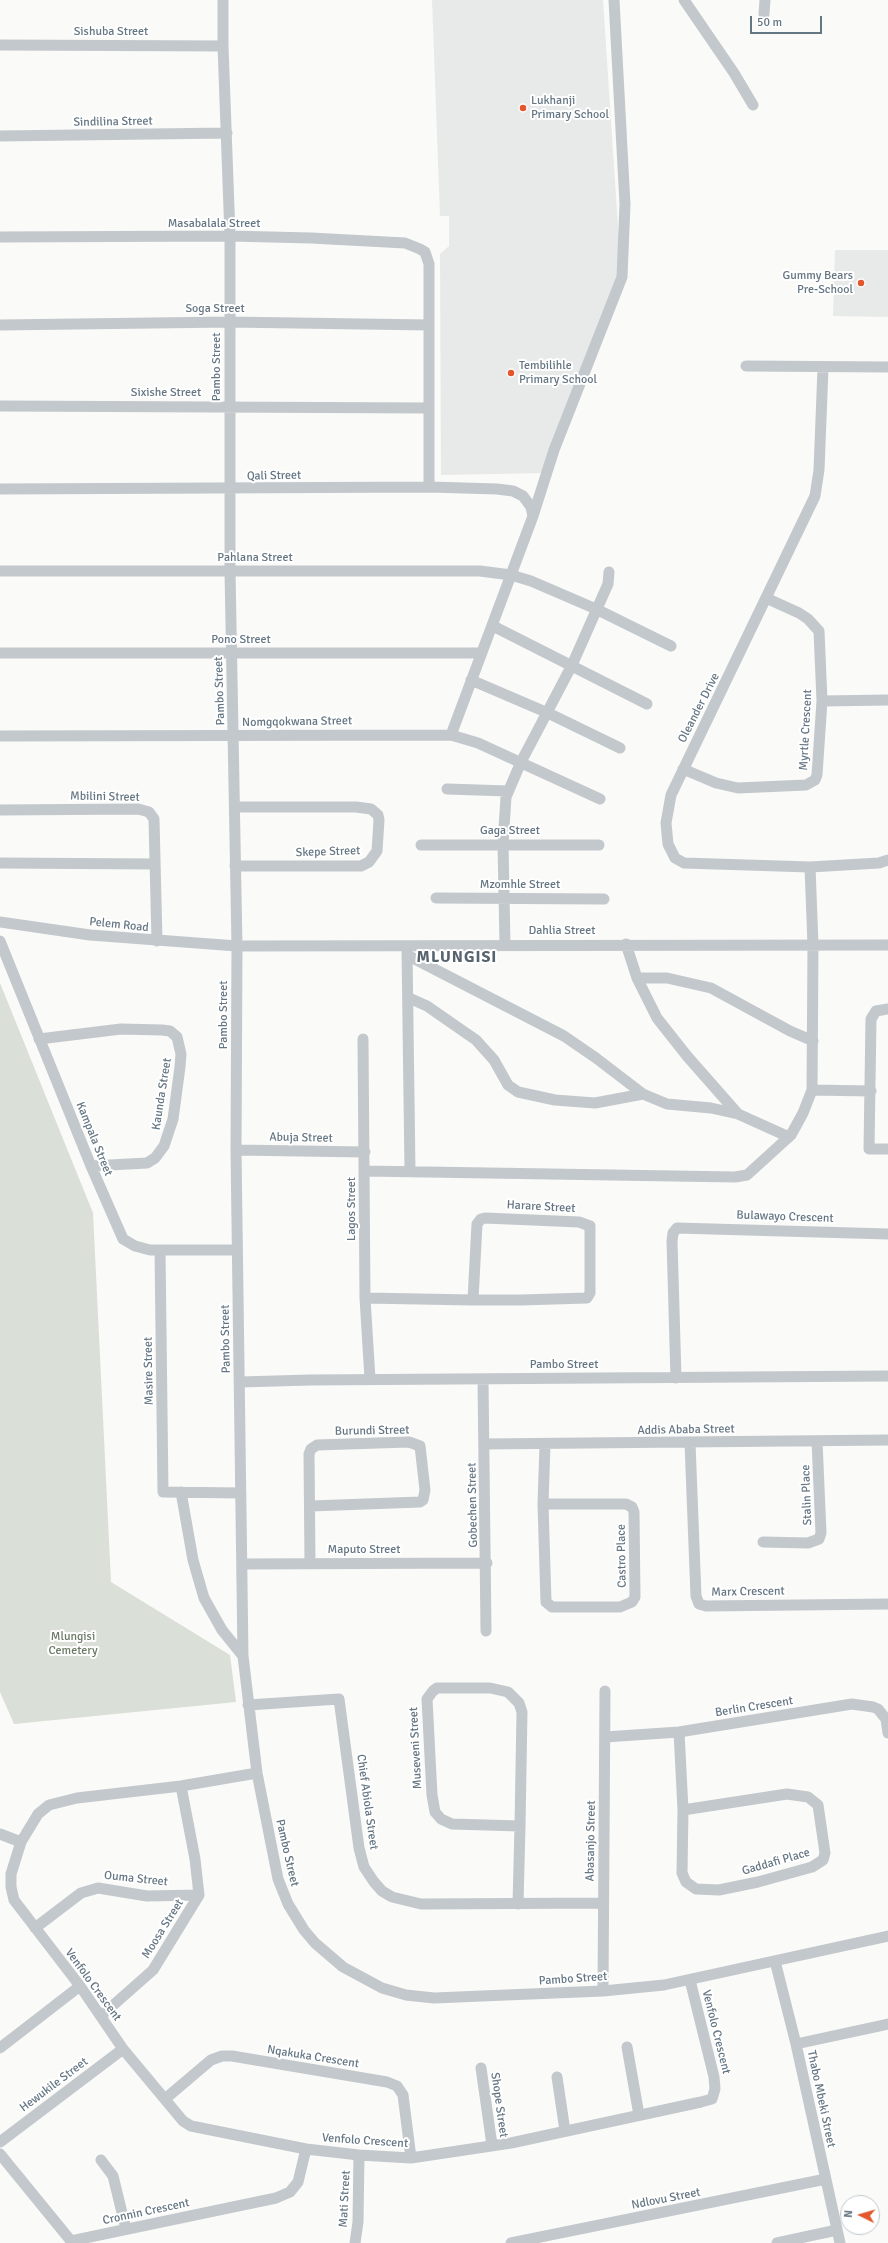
<!DOCTYPE html>
<style>
body{margin:0}
#map{position:relative;width:888px;height:2243px;overflow:hidden;background:#fafaf8;font-family:Signika,sans-serif}
canvas{display:block}
.north{position:absolute;left:840px;top:2195px;width:40px;height:40px;box-sizing:border-box;background:#fff;border:1px solid #c1c8cd;border-radius:50%;rotate:275deg;font-size:11px;font-weight:700;line-height:16px;text-align:center;color:#657683}
.north::after{content:'';display:block;margin:auto;width:14px;height:18px;background:#e4572e;clip-path:polygon(50% 0,100% 100%,50% 72%,0 100%)}
.scale{position:absolute;left:750px;top:16px;width:72px;height:18px;box-sizing:border-box;border:2px solid #657683;border-top:0;padding-left:5px;font-size:12px;line-height:14px;white-space:nowrap;color:#657683;-webkit-text-stroke:3px #fff;paint-order:stroke}
</style>
<div id="map">
<canvas width="888" height="2243"></canvas>
<div class="north">N</div>
<div class="scale">50 m</div>
</div>
<script>
const g = document.querySelector('canvas').getContext('2d');
g.lineJoin = 'round';
function fillPath(path, color) { g.fillStyle = color; g.fill(path, 'evenodd'); }
const shape = rows => new Path2D(rows.map(r => 'M' + r).join(''));
function strokePath(path, color, width, dash) { g.strokeStyle = color; g.lineWidth = width; g.lineCap = dash ? 'butt' : 'round'; g.setLineDash(dash || []); g.stroke(path); }
function label(font, color, halo, rows, align = 'center') {
  g.font = font + ' Signika,sans-serif'; g.lineWidth = 4; g.setLineDash([]); g.textBaseline = 'middle'; g.strokeStyle = halo; g.fillStyle = color; for (const [text, x, y, turn = 0] of rows) {
    g.save(); g.translate(x, y); g.rotate((+turn || 0) * Math.PI / 180); g.textAlign = isNaN(turn) ? turn : align; if (halo) g.strokeText(text, 0, 0); g.fillText(text, 0, 0); g.restore();
  }
}
const built = shape([
 [432,0,603,0,619,242,619,273,544,473,441,475,440,254,449,246,449,216,440,216],
 [835,250,888,250,888,317,833,316]
]);
const green = shape([
 [0,983,93,1213,111,1582,230,1655,236,1702,14,1724,0,1692]
]);
const minor = shape([
 [223,0,223,46,230,236,230,571,237,946,236,1150,243,1656,257,1773,278,1879,288,1904,304,1930,315,1943,343,1967,382,1988,406,1995,434,1998,603,1991,664,1985,888,1936],
 [684,0,734,73,753,105],
 [764,14,765,0],
 [0,45,223,46],
 [0,136,227,133],
 [0,237,230,236,311,238,405,243,420,249,425,252,429,264,429,487],
 [0,325,229,322,429,325],
 [746,366,888,367],
 [823,368,819,470,815,496,671,795,666,823,668,844,675,858,684,863,810,867,879,863,888,860],
 [0,406,429,408],
 [0,489,429,487,497,489,513,491,523,496,531,507,533,516],
 [0,571,480,571,511,575,531,581,596,609,671,646],
 [493,626,647,704],
 [0,653,481,653],
 [471,680,548,713,620,748],
 [822,701,888,700],
 [451,735,533,516,554,450,622,277,625,204,614,0],
 [0,736,451,735,478,743,600,799],
 [683,769,716,783,738,788,806,785,815,780,817,775,822,701,819,631,808,619,799,613,766,598],
 [447,789,508,791],
 [235,807,356,807,371,809,378,815,379,820,377,851,369,862,361,866,235,866],
 [0,810,138,809,149,812,154,819,157,941],
 [421,845,599,845],
 [0,863,155,864],
 [436,898,604,899],
 [0,922,90,935,237,946,888,945],
 [0,941,91,1166,123,1239,135,1246,150,1250,237,1250],
 [505,944,503,844,506,797,521,762,572,665,608,584,609,572],
 [626,944,637,978,657,1018,687,1056,738,1114],
 [407,950,410,1171],
 [407,955,564,1036,596,1058,643,1094,667,1104,711,1108,738,1114,789,1137],
 [637,978,667,978,711,988,790,1031,813,1041],
 [409,998,427,1006,476,1040,494,1060,508,1085,518,1092,555,1100,595,1103,643,1094],
 [888,1009,876,1011,871,1019,869,1149,888,1149],
 [39,1039,121,1029,162,1030,170,1031,177,1037,181,1054,180,1067,173,1119,164,1146,155,1158,147,1163,91,1166],
 [363,1039,365,1298,370,1379],
 [812,1090,871,1091],
 [236,1150,365,1152],
 [365,1171,735,1177,747,1175,791,1135,803,1113,812,1090,813,945,810,867],
 [160,1250,163,1492,241,1493],
 [365,1298,473,1300,521,1300,587,1298,590,1293,590,1226,579,1222,485,1218,481,1219,477,1224,473,1300],
 [676,1378,672,1241,673,1233,677,1228,888,1234],
 [483,1379,486,1631],
 [240,1382,310,1380,888,1376],
 [690,1443,696,1596,699,1604,706,1606,888,1604],
 [484,1444,888,1440],
 [181,1492,193,1560,204,1598,222,1630,243,1656],
 [543,1504,626,1504,632,1507,634,1512,635,1597,632,1602,620,1607,552,1607,546,1602,543,1504,545,1445],
 [763,1542,808,1543,819,1539,821,1533,817,1441],
 [310,1563,309,1454,311,1449,317,1445,409,1442,420,1446,425,1490,423,1500,420,1502,311,1506],
 [242,1564,487,1563],
 [248,1705,339,1699,359,1848,364,1867,374,1882,382,1891,392,1897,421,1904,603,1903],
 [679,1732,683,1810,682,1873,686,1882,696,1889,719,1890,758,1882,812,1867,823,1860,825,1853,818,1805,808,1797,787,1794,683,1810],
 [605,1737,679,1732,852,1704,873,1707,878,1709,886,1719,888,1733],
 [257,1773,181,1786,77,1798,49,1805,38,1814,21,1842,11,1874,11,1887,14,1900,80,1986,123,2049,183,2121,191,2126,306,2149,359,2155,411,2158,511,2143,701,2102,712,2099,715,2089,714,2077,690,1980],
 [0,1834,21,1842],
 [518,1904,520,1826,522,1712,519,1703,508,1692,490,1688,437,1688,433,1691,427,1699,432,1795,435,1812,441,1819,452,1824,520,1826],
 [35,1928,81,1893,98,1888,147,1896,199,1895],
 [775,1961,796,2044,840,2243],
 [603,1991,605,1691],
 [101,2016,153,1970,199,1895,195,1859,181,1786],
 [796,2044,888,2024],
 [627,2047,639,2115],
 [0,2048,80,1986],
 [481,2068,492,2145],
 [557,2077,565,2131],
 [165,2099,211,2060,222,2056,232,2056,387,2082,397,2086,403,2095,411,2158],
 [0,2142,123,2049],
 [0,2154,71,2241,276,2198,290,2192,298,2182,306,2149],
 [101,2160,113,2176,126,2229],
 [355,2243,358,2222,359,2155],
 [511,2243,826,2179],
 [777,2243,837,2230]
]);
const markers = [
 [523,108,4,"#e4572e"],
 [861,283,4,"#e4572e"],
 [511,373,4,"#e4572e"]
];
const streetNames = [
 ["Sishuba Street",111,32],
 ["Sindilina Street",113,122,-1],
 ["Masabalala Street",214,224],
 ["Soga Street",215,309],
 ["Pambo Street",217,367,-90],
 ["Sixishe Street",166,393],
 ["Qali Street",274,476,-1],
 ["Pahlana Street",255,558],
 ["Pono Street",241,640],
 ["Pambo Street",220,691,-92],
 ["Oleander Drive",699,708,-63],
 ["Nomgqokwana Street",297,722,-1],
 ["Myrtle Crescent",806,730,-87],
 ["Mbilini Street",105,797,1],
 ["Gaga Street",510,831],
 ["Skepe Street",328,852,-2],
 ["Mzomhle Street",520,885],
 ["Pelem Road",119,925,6],
 ["Dahlia Street",562,931],
 ["Pambo Street",224,1015,-90],
 ["Kaunda Street",162,1094,-81],
 ["Abuja Street",301,1138,1],
 ["Kampala Street",94,1139,68],
 ["Harare Street",541,1207,3],
 ["Lagos Street",352,1209,-90],
 ["Bulawayo Crescent",785,1217,2],
 ["Pambo Street",226,1339,-91],
 ["Pambo Street",564,1365],
 ["Masire Street",149,1371,-91],
 ["Addis Ababa Street",686,1430,-1],
 ["Burundi Street",372,1431,-1],
 ["Stalin Place",807,1495,-92],
 ["Gobechen Street",473,1505,-91],
 ["Maputo Street",364,1550],
 ["Castro Place",622,1556,-91],
 ["Marx Crescent",748,1592,-1],
 ["Berlin Crescent",754,1707,-9],
 ["Museveni Street",416,1748,-93],
 ["Chief Abiola Street",367,1802,82],
 ["Abasanjo Street",591,1841,-89],
 ["Pambo Street",287,1853,77],
 ["Gaddafi Place",776,1862,-16],
 ["Ouma Street",136,1879,6],
 ["Moosa Street",163,1929,-58],
 ["Pambo Street",573,1979,-4],
 ["Venfolo Crescent",93,1985,54],
 ["Venfolo Crescent",716,2032,76],
 ["Nqakuka Crescent",313,2057,9],
 ["Hewukile Street",54,2085,-37],
 ["Thabo Mbeki Street",821,2099,78],
 ["Shope Street",499,2105,82],
 ["Venfolo Crescent",365,2141,4],
 ["Mati Street",345,2199,-87],
 ["Ndlovu Street",666,2199,-11],
 ["Cronnin Crescent",146,2212,-12]
];
const poiNames = [
 ["Lukhanji",531,101],
 ["Primary School",531,115],
 ["Gummy Bears",853,276,"right"],
 ["Pre-School",853,290,"right"],
 ["Tembilihle",519,366],
 ["Primary School",519,380]
];
const parkNames = [
 ["Mlungisi",73,1637],
 ["Cemetery",73,1651]
];
const districtNames = [
 ["MLUNGISI",457,958]
];
fillPath(built, '#e8e9e9');
fillPath(green, '#dadfd7');
strokePath(minor, '#c3c8cc', 11);
for (const [x, y, r, color] of markers) { const dot = new Path2D(); dot.arc(x, y, r, 0, 2 * Math.PI); g.fillStyle = color; g.fill(dot); strokePath(dot, '#fff', 1.5); }
label('12px', '#657683', '#fff', streetNames);
label('12px', '#657683', '#fff', poiNames, 'left');
label('12px', '#687a64', '#fff', parkNames);
g.letterSpacing = '1px';
label('bold 16px', '#57646e', '#fff', districtNames);
g.letterSpacing = '0px';
</script>
